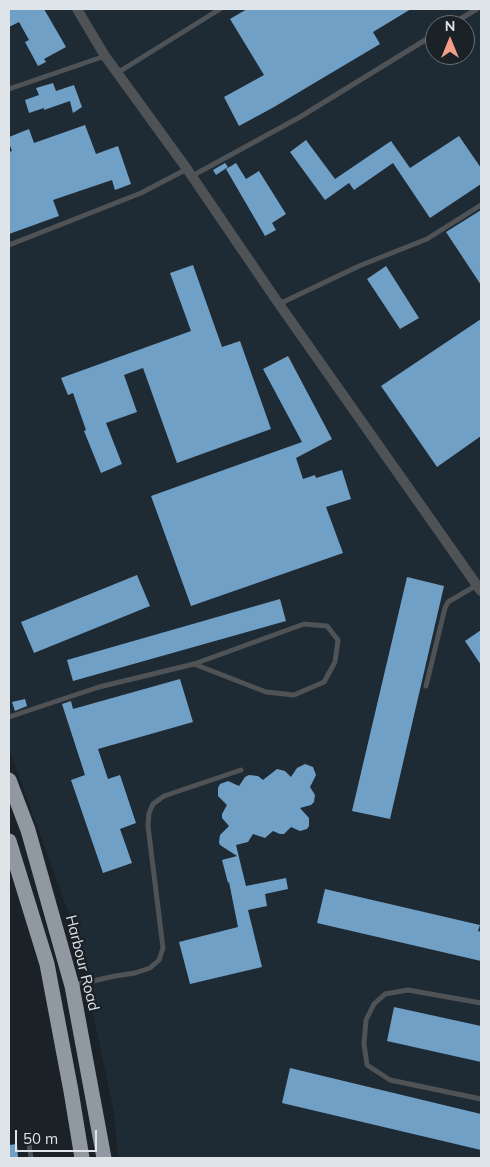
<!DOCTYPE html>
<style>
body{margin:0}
#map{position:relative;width:490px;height:1167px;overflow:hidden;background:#1a2127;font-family:Mulish,sans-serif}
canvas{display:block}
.frame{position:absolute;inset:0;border:10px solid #dfe4e8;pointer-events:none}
.north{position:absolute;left:425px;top:15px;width:50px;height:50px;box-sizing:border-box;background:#1a2127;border:1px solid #696f74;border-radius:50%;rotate:0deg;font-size:14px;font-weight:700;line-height:20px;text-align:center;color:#dfe4e8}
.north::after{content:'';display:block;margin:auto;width:18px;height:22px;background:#f49e8a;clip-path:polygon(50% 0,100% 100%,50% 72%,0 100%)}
.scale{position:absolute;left:15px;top:1130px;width:82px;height:22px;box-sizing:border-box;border:2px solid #dfe4e8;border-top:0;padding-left:6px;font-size:15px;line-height:18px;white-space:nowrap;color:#dfe4e8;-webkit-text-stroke:4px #1a2127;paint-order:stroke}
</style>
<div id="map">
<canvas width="490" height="1167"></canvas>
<div class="frame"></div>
<div class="north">N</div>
<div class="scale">50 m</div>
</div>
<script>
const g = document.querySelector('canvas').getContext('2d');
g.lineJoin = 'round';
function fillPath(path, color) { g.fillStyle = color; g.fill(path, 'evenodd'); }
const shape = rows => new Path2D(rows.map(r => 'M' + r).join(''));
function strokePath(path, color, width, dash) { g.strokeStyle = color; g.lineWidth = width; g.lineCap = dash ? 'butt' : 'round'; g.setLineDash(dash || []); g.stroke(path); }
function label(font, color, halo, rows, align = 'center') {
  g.font = font + ' Mulish,sans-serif'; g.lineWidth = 5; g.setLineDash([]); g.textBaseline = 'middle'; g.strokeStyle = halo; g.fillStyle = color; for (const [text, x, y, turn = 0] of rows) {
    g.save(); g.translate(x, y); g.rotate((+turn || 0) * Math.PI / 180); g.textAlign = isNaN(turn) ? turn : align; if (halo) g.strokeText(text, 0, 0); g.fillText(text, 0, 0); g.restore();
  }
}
const built = shape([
 [9,9,481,9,481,1158,118,1158,114,1114,77,936,9,749],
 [435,25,465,25,465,55,435,55]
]);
const building = shape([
 [9,9,44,9,66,47,44,59,46,62,38,66,25,42,29,40,19,22,9,27],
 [247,9,411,9,373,32,380,44,274,107,239,126,224,97,264,75,230,19],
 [53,83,56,91,74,85,82,107,73,113,70,101,44,110,44,108,29,113,25,100,39,95,36,88],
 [85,125,96,154,118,146,131,184,115,190,112,180,53,200,59,216,9,234,9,152,12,151,9,143,9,137,29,129,34,143],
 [459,136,481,168,481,184,430,218,393,163,354,190,349,183,325,200,290,152,306,140,335,179,391,141,410,168],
 [225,163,228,167,216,175,213,170],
 [236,163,246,179,259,171,286,214,272,223,276,230,265,236,226,169],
 [481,210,481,285,446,232],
 [193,265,222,347,240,341,271,429,177,463,143,368,124,375,137,412,106,423,122,464,101,473,84,431,86,430,73,393,68,395,61,378,191,331,170,273],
 [386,266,419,318,400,329,367,279],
 [481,319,481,436,437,467,381,386],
 [288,356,332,439,296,458,303,479,315,475,316,478,342,470,351,499,326,507,343,553,191,606,151,496,302,442,263,369],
 [137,575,150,606,34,653,21,622],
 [407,577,444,586,390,819,352,811],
 [280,599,286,621,73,681,67,660],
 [481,630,481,665,465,641],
 [180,679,193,722,98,749,108,779,120,775,136,823,120,829,132,863,103,873,71,780,85,775,62,704,71,701,73,709],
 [25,699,27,706,15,711,12,702],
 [305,764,313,767,316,775,310,787,315,795,314,802,311,805,300,808,309,818,309,826,307,829,300,831,291,827,284,834,280,834,273,831,265,838,253,834,248,842,236,845,246,886,286,878,288,889,265,894,267,906,248,910,262,967,190,984,179,942,238,927,229,882,228,883,222,860,237,856,220,845,219,842,220,835,229,826,222,818,222,814,227,805,218,796,218,788,220,784,228,781,239,786,245,777,249,775,258,776,263,780,277,769,285,771,291,777,297,768],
 [325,889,480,925,478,931,481,932,481,961,317,923],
 [394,1007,481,1026,481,1062,387,1041],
 [290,1068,481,1114,481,1150,282,1103],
 [17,1144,18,1158,9,1158,9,1145]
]);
const lane = shape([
 [450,25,477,9],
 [117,73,220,9],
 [9,89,105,56],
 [192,176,300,117,435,34],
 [9,245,141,193,187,169],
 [279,304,359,266,427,239,481,205],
 [426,686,445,608,448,602,477,585],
 [9,717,99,687,194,664,304,624,327,626,338,640,335,662,324,682,294,695,266,692,194,664],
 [75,985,115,976,135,973,150,968,159,960,163,948,148,826,149,813,153,804,164,796,241,770],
 [481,1003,408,990,385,994,374,1004,366,1020,364,1044,367,1065,390,1080,481,1099],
 [29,1144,31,1158]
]);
const street = shape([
 [77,9,105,56,187,169,279,304,481,591]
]);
const highway = shape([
 [9,780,28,830,72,986,104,1158],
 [9,841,47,964,71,1091,82,1158]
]);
const streetNames = [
 ["Harbour Road",82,963,76]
];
fillPath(built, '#1e2a34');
fillPath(building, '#71a0c6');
strokePath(lane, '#4f5356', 5);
strokePath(street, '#4f5356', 10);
strokePath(highway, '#9099a1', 15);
label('15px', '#dfe4e8', '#1a2127', streetNames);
</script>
